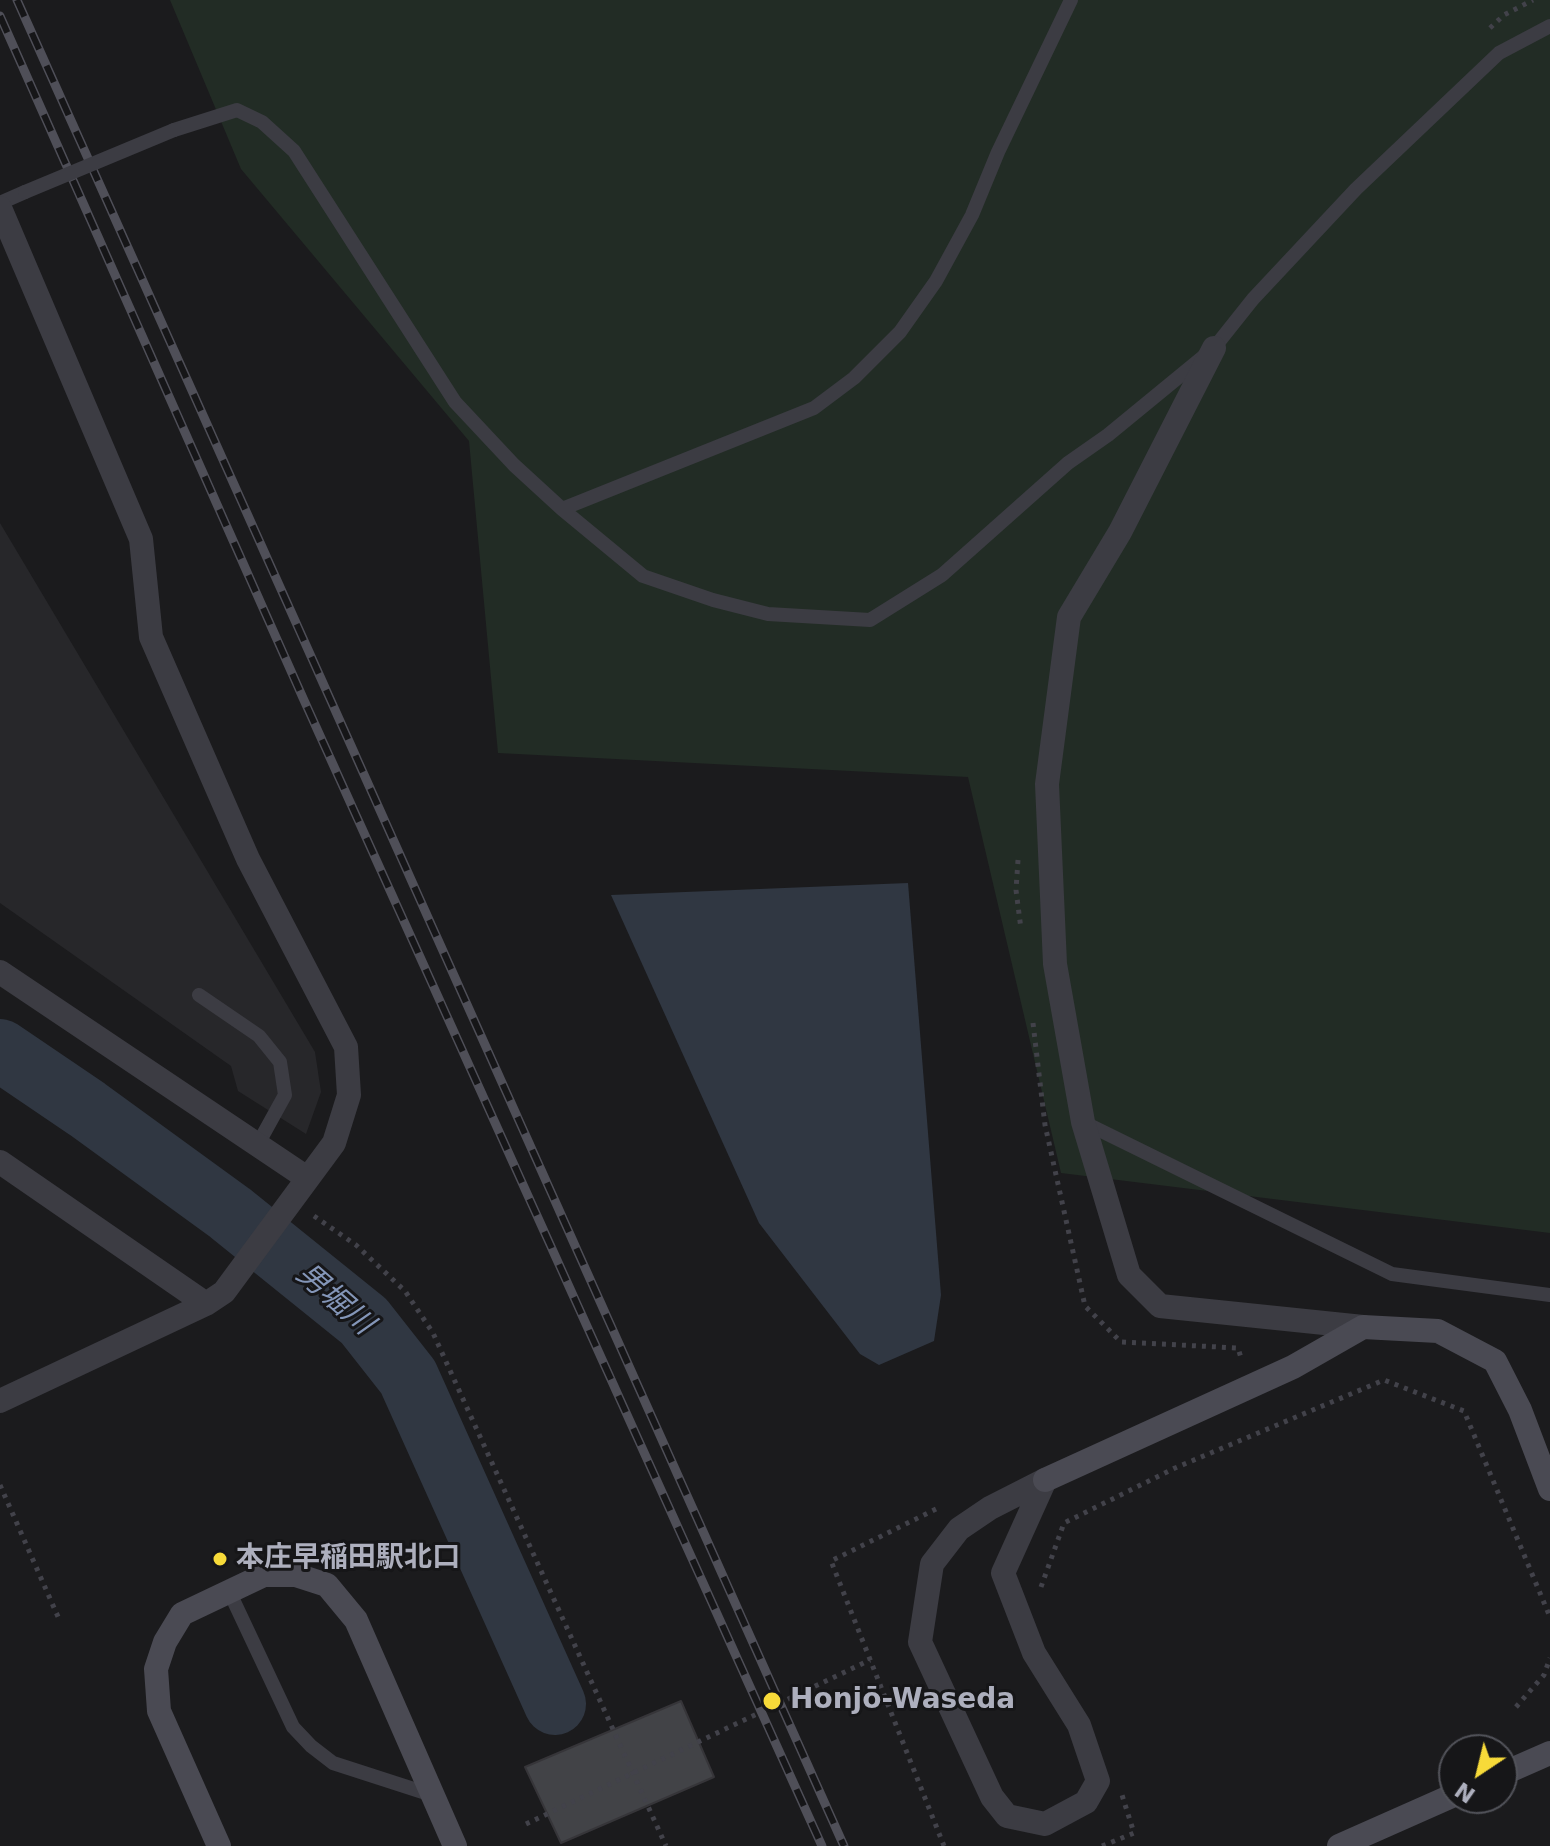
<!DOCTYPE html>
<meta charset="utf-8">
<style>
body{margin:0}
#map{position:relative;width:1550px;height:1846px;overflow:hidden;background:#1b1b1d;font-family:"DejaVu Sans",sans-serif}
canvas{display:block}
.north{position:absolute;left:1438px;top:1734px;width:80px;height:80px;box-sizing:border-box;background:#161618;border:2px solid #52535a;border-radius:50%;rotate:215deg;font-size:22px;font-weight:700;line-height:32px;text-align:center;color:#adafbd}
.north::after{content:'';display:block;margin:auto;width:28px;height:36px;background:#f7da39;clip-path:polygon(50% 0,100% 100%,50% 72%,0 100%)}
</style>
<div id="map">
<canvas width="1550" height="1846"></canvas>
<div class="north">N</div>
</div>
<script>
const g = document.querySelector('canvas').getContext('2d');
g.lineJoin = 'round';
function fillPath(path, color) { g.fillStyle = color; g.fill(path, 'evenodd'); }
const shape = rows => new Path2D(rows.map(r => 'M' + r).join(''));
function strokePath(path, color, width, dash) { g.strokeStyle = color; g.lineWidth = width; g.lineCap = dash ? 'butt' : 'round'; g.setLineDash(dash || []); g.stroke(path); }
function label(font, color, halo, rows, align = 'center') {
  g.font = font + ' "DejaVu Sans","Noto Sans JP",sans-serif'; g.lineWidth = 6; g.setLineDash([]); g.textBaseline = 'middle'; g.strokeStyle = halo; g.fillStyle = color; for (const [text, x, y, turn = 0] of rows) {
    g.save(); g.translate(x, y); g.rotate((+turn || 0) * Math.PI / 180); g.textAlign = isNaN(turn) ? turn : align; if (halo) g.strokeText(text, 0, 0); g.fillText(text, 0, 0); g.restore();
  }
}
const built = shape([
 [0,523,315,1052,321,1092,306,1134,238,1091,231,1066,0,903]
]);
const green = shape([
 [170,0,1550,0,1550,1233,1061,1173,968,777,498,753,469,441,241,169]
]);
const water = shape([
 [908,883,941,1295,934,1341,879,1365,860,1354,759,1223,611,895]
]);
const river = shape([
 [0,1050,87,1109,230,1213,364,1321,408,1377,555,1704]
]);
const building = shape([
 [681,1701,714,1777,561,1843,525,1767,681,1701]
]);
const path = shape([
 [1490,28,1504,15,1533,0],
 [1018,860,1016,890,1021,929],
 [1033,1023,1045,1125,1085,1306,1121,1342,1238,1348,1242,1361],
 [314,1216,356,1245,405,1291,433,1333,666,1846],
 [0,1485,59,1619],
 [936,1509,831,1561,944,1846],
 [1041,1587,1064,1523,1175,1468,1384,1380,1464,1411,1550,1617],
 [1516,1707,1544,1675,1550,1658],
 [526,1824,870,1660],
 [1102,1846,1134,1833,1122,1795]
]);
const lane = shape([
 [174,130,237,110,262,122,294,151,455,402,514,465,562,509,643,576,713,600,768,614,870,620,942,575,1068,463,1108,435,1214,348,1253,299,1356,189,1499,53,1550,26],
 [0,203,25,192],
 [562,509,814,408,854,378,900,332,936,281,972,215,998,152,1071,0],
 [199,995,259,1036,280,1062,285,1095,258,1144],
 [1083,1122,1392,1274,1550,1295],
 [229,1591,293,1727,311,1746,333,1763,432,1795]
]);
const street = shape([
 [0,208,141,539,151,637,248,859,346,1047,349,1095,334,1143,224,1292,206,1304,0,1401],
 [1214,348,1120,532,1069,617,1047,784,1055,964,1083,1122,1129,1275,1160,1306,1363,1327],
 [0,972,307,1178],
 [0,1162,206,1304],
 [1045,1480,1003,1573,1034,1653,1079,1725,1098,1781,1086,1802,1045,1824,1007,1816,992,1797,920,1642,932,1564,959,1529,990,1508,1045,1480]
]);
const secondary = shape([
 [1045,1480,1293,1367,1363,1327,1438,1331,1495,1361,1520,1410,1550,1489],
 [1502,1774,1550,1753],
 [219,1846,159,1711,156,1669,165,1642,182,1614,264,1575,296,1575,327,1585,356,1620,455,1846],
 [1339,1846,1454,1795]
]);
const rail = shape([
 [17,0,844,1846],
 [0,16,303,698,822,1846]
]);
const laneBridge = shape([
 [25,192,174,130]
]);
const markers = [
 [220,1559,8,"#f7da39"],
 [772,1701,10,"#f7da39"]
];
const poiNames = [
 ["本庄早稲田駅北口",236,1559],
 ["Honjō-Waseda",790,1701]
];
const waterNames = [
 ["男堀川",334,1300,41]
];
fillPath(built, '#27272a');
fillPath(green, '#222c25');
fillPath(water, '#303742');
strokePath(river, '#303742', 62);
fillPath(building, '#424347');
strokePath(building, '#363539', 2);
strokePath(path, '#42424a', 5, [4, 6]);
strokePath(lane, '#3c3c43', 14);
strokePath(street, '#3c3c43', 24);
strokePath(secondary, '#4a4a53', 24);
strokePath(rail, '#4f4f58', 9);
strokePath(rail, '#161618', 6, [18]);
strokePath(laneBridge, '#3c3c43', 14);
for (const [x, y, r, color] of markers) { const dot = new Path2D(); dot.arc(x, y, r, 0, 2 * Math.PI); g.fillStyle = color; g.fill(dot); strokePath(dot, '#161618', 3); }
label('bold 28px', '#adafbd', '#161618', poiNames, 'left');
label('italic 30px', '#8496b8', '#161618', waterNames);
</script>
